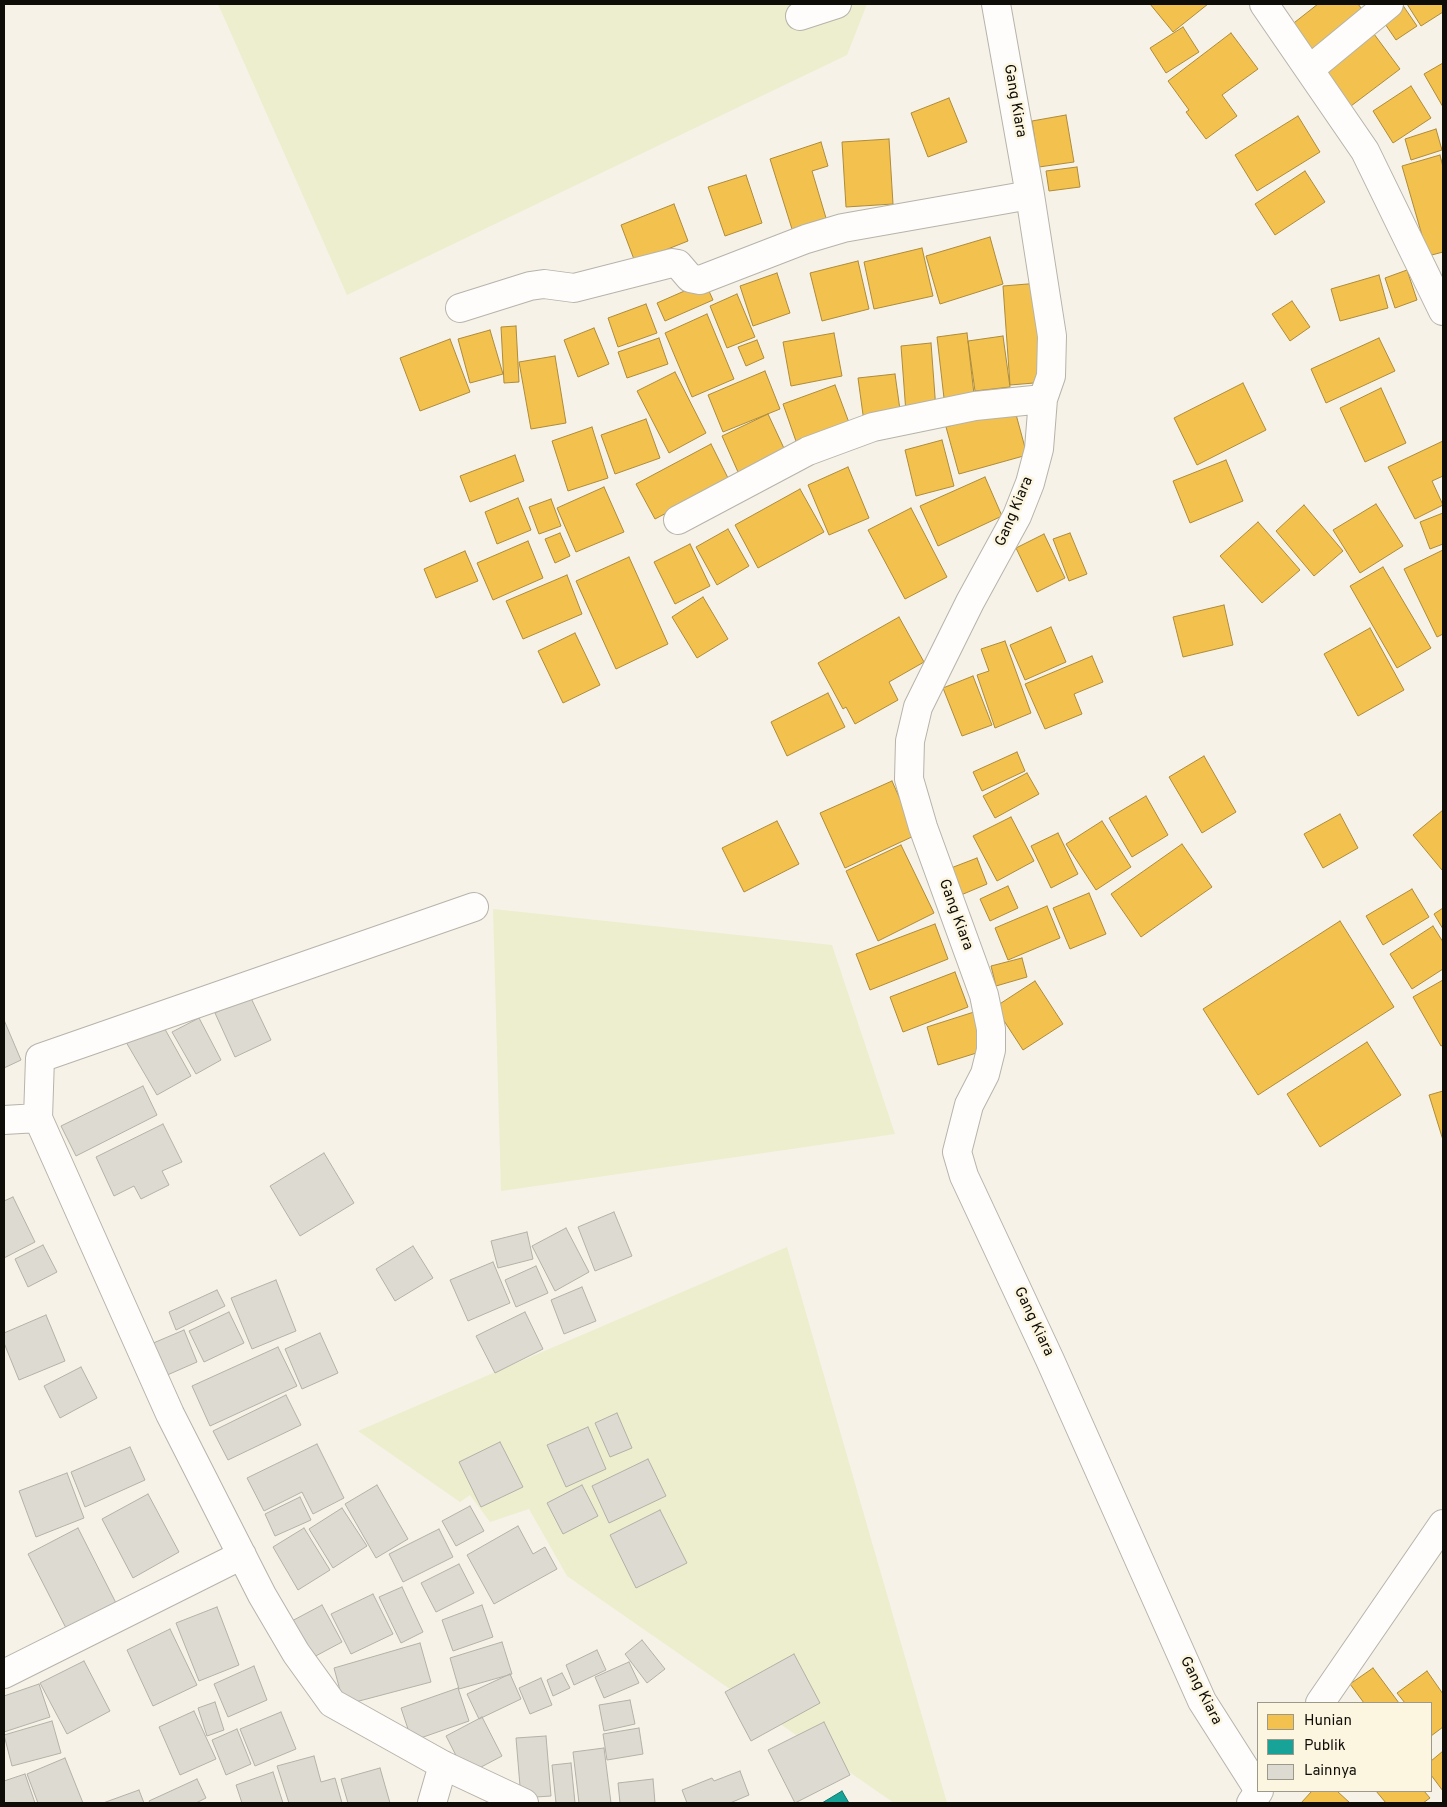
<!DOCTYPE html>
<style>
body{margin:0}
#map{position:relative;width:1447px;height:1807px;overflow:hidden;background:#f6f2e7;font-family:Overpass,sans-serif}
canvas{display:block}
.frame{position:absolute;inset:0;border:5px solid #0f0d07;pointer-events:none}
.legend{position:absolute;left:1257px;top:1702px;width:175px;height:90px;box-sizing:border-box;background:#fcf6e1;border:1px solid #9d998a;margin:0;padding:6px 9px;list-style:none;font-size:15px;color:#0f0d07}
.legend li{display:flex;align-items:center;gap:10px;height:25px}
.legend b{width:25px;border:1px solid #9d998a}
</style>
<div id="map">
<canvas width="1447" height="1807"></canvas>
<div class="frame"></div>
<ul class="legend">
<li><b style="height:14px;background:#f2c14e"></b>Hunian</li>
<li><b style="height:14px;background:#17a398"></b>Publik</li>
<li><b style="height:14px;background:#dddad1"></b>Lainnya</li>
</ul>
</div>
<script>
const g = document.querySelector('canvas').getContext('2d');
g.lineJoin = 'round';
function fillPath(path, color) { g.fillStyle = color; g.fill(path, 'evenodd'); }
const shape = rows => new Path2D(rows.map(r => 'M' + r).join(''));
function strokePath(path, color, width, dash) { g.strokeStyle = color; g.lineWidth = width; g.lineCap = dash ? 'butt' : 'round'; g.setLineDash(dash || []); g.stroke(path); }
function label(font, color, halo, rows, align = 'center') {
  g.font = font + ' Overpass,sans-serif'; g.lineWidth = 5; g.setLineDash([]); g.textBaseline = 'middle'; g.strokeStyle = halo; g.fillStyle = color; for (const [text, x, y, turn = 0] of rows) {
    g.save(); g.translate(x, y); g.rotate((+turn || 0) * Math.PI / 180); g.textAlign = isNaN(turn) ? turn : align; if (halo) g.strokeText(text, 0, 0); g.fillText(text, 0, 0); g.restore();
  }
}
const green = shape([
 [218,4,867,4,847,55,347,295],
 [493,909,832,945,895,1134,501,1191],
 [787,1247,947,1803,894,1803,567,1576,529,1509,490,1522,470,1495,460,1502,358,1431]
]);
const homes = shape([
 [1150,4,1208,4,1173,32,1150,4],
 [1318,4,1358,4,1368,17,1317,59,1290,26,1318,4],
 [1402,4,1417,26,1396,40,1381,18,1402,4],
 [1407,4,1443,4,1443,12,1421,26,1407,4],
 [1183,27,1199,52,1166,73,1150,48,1183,27],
 [1231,33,1258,69,1222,95,1237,116,1206,139,1186,112,1189,110,1168,81,1231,33],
 [1374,34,1400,69,1347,109,1322,74,1374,34],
 [1443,63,1443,107,1424,74,1443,63],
 [1411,86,1431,118,1393,143,1373,111,1411,86],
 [949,98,967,142,928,157,911,113,949,98],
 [1066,115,1074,162,1039,167,1032,121,1066,115],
 [1298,116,1320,152,1257,191,1235,155,1298,116],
 [1436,129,1442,150,1411,160,1405,139,1436,129],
 [889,139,893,204,846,207,842,142,889,139],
 [821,142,828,166,812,171,826,218,792,229,770,159,821,142],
 [1440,155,1443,167,1443,252,1428,256,1402,166,1440,155],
 [1077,167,1080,187,1049,191,1046,171,1077,167],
 [1305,171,1325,202,1275,235,1255,204,1305,171],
 [746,175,762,223,725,236,708,187,746,175],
 [674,204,688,241,635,262,621,225,674,204],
 [990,237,1003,284,940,304,926,256,990,237],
 [922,248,933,296,874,309,864,262,922,248],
 [858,261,869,309,822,321,810,273,858,261],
 [1407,270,1417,300,1395,308,1385,278,1407,270],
 [777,273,790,313,753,326,740,286,777,273],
 [1379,275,1388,308,1340,321,1331,289,1379,275],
 [705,282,713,300,665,321,657,303,705,282],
 [1040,283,1046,382,1010,385,1003,286,1040,283],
 [737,294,755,337,727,348,710,306,737,294],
 [1292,301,1310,327,1290,341,1272,314,1292,301],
 [646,304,657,333,618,347,608,318,646,304],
 [707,314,734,379,692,397,665,333,707,314],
 [516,326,519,382,504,383,501,327,516,326],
 [594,328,609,364,578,377,564,340,594,328],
 [490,330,503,374,470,383,458,339,490,330],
 [834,333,842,376,791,386,783,342,834,333],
 [967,333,975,403,945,407,937,337,967,333],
 [1003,336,1010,387,975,391,968,341,1003,336],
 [659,338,668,364,627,378,618,352,659,338],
 [1379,338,1395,371,1326,403,1311,369,1379,338],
 [450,339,470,392,420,411,400,358,450,339],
 [757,340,764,358,746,366,738,347,757,340],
 [931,343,936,410,906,413,901,346,931,343],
 [555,356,566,423,531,429,519,362,555,356],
 [765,371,780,409,723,432,708,395,765,371],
 [675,372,706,433,669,453,637,391,675,372],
 [895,374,901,417,864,422,858,378,895,374],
 [1243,383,1266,430,1197,465,1174,418,1243,383],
 [835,385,851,428,798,447,783,404,835,385],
 [1381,388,1406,443,1365,462,1340,408,1381,388],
 [1014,407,1027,455,959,474,946,427,1014,407],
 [768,414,789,459,742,481,722,436,768,414],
 [646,419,660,458,615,474,601,435,646,419],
 [592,427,608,478,568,491,552,441,592,427],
 [942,440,954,486,916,496,905,450,942,440],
 [1443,441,1443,476,1432,481,1443,505,1415,519,1388,467,1443,441],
 [711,444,729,480,655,519,636,484,711,444],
 [515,455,524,481,470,502,460,476,515,455],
 [1226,460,1243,501,1190,523,1173,481,1226,460],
 [848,467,869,518,829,535,808,485,848,467],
 [985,477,1002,516,938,546,920,506,985,477],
 [604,487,624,532,576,552,557,508,604,487],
 [800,489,824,532,758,568,735,525,800,489],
 [518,498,531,530,497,544,485,512,518,498],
 [551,499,561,526,539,534,529,507,551,499],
 [1376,504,1403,546,1360,573,1333,530,1376,504],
 [1304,505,1343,551,1314,576,1276,531,1304,505],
 [911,508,947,577,905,599,868,530,911,508],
 [1443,513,1443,544,1430,549,1420,522,1443,513],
 [1258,522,1300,570,1262,603,1220,556,1258,522],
 [728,529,749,566,717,585,696,547,728,529],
 [560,533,570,556,555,563,545,539,560,533],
 [1070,533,1087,574,1069,581,1053,539,1070,533],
 [1044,534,1065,578,1037,592,1016,548,1044,534],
 [528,541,543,578,493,600,477,563,528,541],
 [690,544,710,586,675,604,654,562,690,544],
 [1443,550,1443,634,1437,637,1404,569,1443,550],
 [465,551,478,581,436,598,424,569,465,551],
 [629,557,668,644,616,669,576,581,629,557],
 [1383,567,1431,648,1397,668,1350,586,1383,567],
 [567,575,582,614,523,639,506,601,567,575],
 [703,597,728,639,697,658,672,617,703,597],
 [1224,605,1233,645,1183,657,1173,617,1224,605],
 [899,617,924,662,889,682,898,700,855,724,846,707,843,709,818,663,899,617],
 [1051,627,1066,662,1025,680,1010,645,1051,627],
 [1370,628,1404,690,1358,716,1324,654,1370,628],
 [575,633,600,685,563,703,538,651,575,633],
 [1005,641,1031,713,995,728,977,675,989,671,981,649,1005,641],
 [1092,656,1103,682,1074,694,1082,714,1045,729,1025,684,1092,656],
 [973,676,992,725,962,736,943,688,973,676],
 [828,693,845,727,787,756,771,722,828,693],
 [1017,752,1025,771,982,791,973,772,1017,752],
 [1204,756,1236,812,1202,833,1169,777,1204,756],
 [1027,773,1039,794,995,818,983,796,1027,773],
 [892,781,916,835,845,868,820,813,892,781],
 [1146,796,1168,835,1132,857,1109,818,1146,796],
 [1443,810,1443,868,1442,870,1413,835,1443,810],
 [1340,814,1358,848,1323,868,1304,834,1340,814],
 [1011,817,1034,861,997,881,973,836,1011,817],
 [777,821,799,864,744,892,722,848,777,821],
 [1102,821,1131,867,1096,890,1066,844,1102,821],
 [1058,833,1078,874,1051,888,1031,846,1058,833],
 [1182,844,1212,887,1141,937,1111,894,1182,844],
 [901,845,934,913,878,941,846,871,901,845],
 [977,858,987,884,961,895,951,868,977,858],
 [1008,886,1018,908,990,921,980,899,1008,886],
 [1412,889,1429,917,1383,945,1366,916,1412,889],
 [1089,893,1106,934,1070,949,1053,908,1089,893],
 [1047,906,1060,938,1008,960,995,928,1047,906],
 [1443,908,1443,929,1434,914,1443,908],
 [1340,921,1394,1007,1258,1095,1203,1009,1340,921],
 [935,924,948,959,870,990,856,954,935,924],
 [1433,926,1443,942,1443,969,1412,989,1390,954,1433,926],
 [1022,958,1027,977,996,986,991,966,1022,958],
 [955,972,968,1007,903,1032,890,997,955,972],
 [1443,980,1443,1045,1441,1046,1413,997,1443,980],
 [1035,981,1063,1024,1023,1050,995,1007,1035,981],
 [974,1012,986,1050,938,1065,927,1027,974,1012],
 [1367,1042,1401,1095,1320,1147,1287,1094,1367,1042],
 [1443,1091,1443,1140,1429,1095,1443,1091],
 [1373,1668,1399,1703,1364,1703,1350,1684,1373,1668],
 [1427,1671,1443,1694,1443,1727,1431,1736,1431,1703,1405,1703,1397,1693,1427,1671],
 [1443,1751,1443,1791,1431,1775,1431,1761,1443,1751],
 [1312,1791,1337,1791,1350,1803,1301,1803,1312,1791],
 [1376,1791,1424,1791,1430,1798,1423,1803,1386,1803,1376,1791]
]);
const public = shape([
 [842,1791,849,1803,822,1803,842,1791]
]);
const building = shape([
 [250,996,271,1040,235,1057,215,1013,250,996],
 [199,1018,221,1060,196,1074,172,1032,199,1018],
 [4,1020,21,1060,4,1068,4,1020],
 [161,1022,191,1076,157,1095,126,1042,161,1022],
 [143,1086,157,1115,76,1156,61,1126,143,1086],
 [163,1124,182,1162,162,1171,169,1185,141,1199,134,1186,114,1196,96,1157,163,1124],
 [324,1153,354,1203,300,1236,270,1186,324,1153],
 [13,1197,35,1242,4,1258,4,1201,13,1197],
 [614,1212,632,1256,595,1271,578,1227,614,1212],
 [566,1228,589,1272,555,1291,532,1246,566,1228],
 [527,1232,533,1259,498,1268,491,1241,527,1232],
 [43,1245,57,1272,28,1287,15,1259,43,1245],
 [413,1246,433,1278,395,1301,376,1269,413,1246],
 [493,1262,510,1303,468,1321,450,1280,493,1262],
 [536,1266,548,1293,516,1307,505,1280,536,1266],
 [276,1280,296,1331,252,1349,231,1298,276,1280],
 [582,1287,596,1321,564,1334,551,1300,582,1287],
 [217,1290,225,1306,176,1330,169,1312,217,1290],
 [229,1312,244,1343,204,1362,189,1331,229,1312],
 [525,1312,543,1349,495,1373,476,1336,525,1312],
 [46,1315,65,1361,19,1380,4,1343,4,1333,46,1315],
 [184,1330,197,1362,165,1376,151,1344,184,1330],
 [320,1333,338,1373,302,1389,285,1349,320,1333],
 [278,1347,297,1386,210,1426,192,1386,278,1347],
 [81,1367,97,1398,60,1418,44,1386,81,1367],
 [286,1395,301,1425,228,1460,213,1431,286,1395],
 [617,1413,632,1448,610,1457,595,1423,617,1413],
 [588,1427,606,1469,566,1487,547,1445,588,1427],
 [500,1442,523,1487,481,1507,459,1462,500,1442],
 [317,1444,344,1498,313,1514,302,1492,264,1511,247,1478,317,1444],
 [130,1447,145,1480,85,1507,71,1472,130,1447],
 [648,1459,666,1496,609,1523,592,1486,648,1459],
 [67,1473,84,1518,36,1537,19,1491,67,1473],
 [377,1485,408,1539,376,1558,345,1504,377,1485],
 [582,1485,598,1516,563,1534,547,1503,582,1485],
 [148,1494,179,1552,133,1578,102,1519,148,1494],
 [300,1497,311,1520,275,1536,265,1514,300,1497],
 [470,1506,484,1531,456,1546,442,1521,470,1506],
 [342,1508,367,1546,333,1568,309,1529,342,1508],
 [660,1510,687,1563,636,1588,610,1535,660,1510],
 [518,1526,533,1554,545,1547,557,1569,494,1604,467,1555,518,1526],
 [78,1528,117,1605,67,1630,28,1554,78,1528],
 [304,1528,330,1570,298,1590,273,1547,304,1528],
 [439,1529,453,1557,403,1582,389,1554,439,1529],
 [459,1564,474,1593,436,1612,421,1583,459,1564],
 [402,1587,423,1632,401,1643,379,1597,402,1587],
 [373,1594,393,1634,351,1654,331,1614,373,1594],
 [322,1605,342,1642,310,1659,290,1622,322,1605],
 [482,1605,493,1637,453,1651,442,1620,482,1605],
 [217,1607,239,1665,199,1681,176,1623,217,1607],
 [170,1629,197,1685,153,1706,127,1650,170,1629],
 [642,1640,665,1669,647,1683,625,1654,642,1640],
 [502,1642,512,1674,459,1689,450,1658,502,1642],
 [420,1643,431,1682,344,1705,334,1668,420,1643],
 [597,1650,606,1670,574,1685,566,1665,597,1650],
 [794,1654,820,1703,751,1741,725,1692,794,1654],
 [84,1661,110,1711,67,1734,40,1683,84,1661],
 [629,1662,639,1683,604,1698,595,1677,629,1662],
 [254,1666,267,1700,228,1717,214,1684,254,1666],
 [562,1673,570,1688,553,1696,547,1680,562,1673],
 [510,1674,521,1699,479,1719,467,1694,510,1674],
 [541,1678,552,1705,530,1714,519,1688,541,1678],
 [39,1684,50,1717,4,1732,4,1696,39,1684],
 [458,1688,469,1721,412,1741,401,1708,458,1688],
 [630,1700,635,1724,604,1731,599,1705,630,1700],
 [215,1702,224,1730,207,1736,198,1708,215,1702],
 [194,1711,216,1759,180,1775,159,1727,194,1711],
 [281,1712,296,1749,255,1766,240,1729,281,1712],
 [482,1717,502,1756,466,1775,446,1736,482,1717],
 [52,1721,61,1753,12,1766,4,1735,52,1721],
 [824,1722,850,1775,795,1803,768,1750,824,1722],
 [639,1728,643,1754,607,1760,603,1734,639,1728],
 [237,1729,251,1764,226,1775,212,1740,237,1729],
 [546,1736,551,1796,521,1798,516,1738,546,1736],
 [604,1748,611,1803,579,1803,573,1752,604,1748],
 [314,1756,321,1782,335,1778,342,1803,289,1803,277,1766,314,1756],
 [65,1758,83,1803,38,1803,27,1774,65,1758],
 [571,1763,575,1803,556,1803,552,1765,571,1763],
 [380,1768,390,1803,348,1803,341,1779,380,1768],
 [740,1771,749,1795,730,1803,687,1803,682,1790,712,1778,714,1781,740,1771],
 [273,1772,283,1803,242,1803,236,1785,273,1772],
 [25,1774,35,1803,4,1803,4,1781,25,1774],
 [197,1779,206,1798,196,1803,150,1803,149,1801,197,1779],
 [653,1779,655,1803,620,1803,618,1783,653,1779],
 [139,1790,144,1803,103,1803,139,1790]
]);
const street = shape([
 [996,4,1030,195,1052,336,1051,376,1043,399,1039,449,1030,483,1017,516,970,602,918,707,910,741,909,779,923,827,984,995,991,1029,991,1050,985,1074,969,1105,957,1152,964,1176,1050,1360,1202,1701,1258,1789],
 [1264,4,1365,151,1443,311],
 [800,16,837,4],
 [1310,69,1389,4],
 [460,308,530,286,544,284,574,288,672,263,678,264,690,278,700,280,806,239,843,228,1030,195],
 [678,520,808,451,873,427,975,406,1043,399],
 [38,1118,40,1058,474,907],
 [4,1120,38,1118,170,1414,262,1595,296,1653,332,1703,443,1765,524,1803],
 [4,1674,242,1555],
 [432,1803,443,1765]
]);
const secondary = shape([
 [1320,1703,1443,1524],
 [1251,1803,1259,1791]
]);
const streetNames = [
 ["Gang Kiara",1014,101,80],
 ["Gang Kiara",1015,512,-67],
 ["Gang Kiara",955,915,70],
 ["Gang Kiara",1033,1322,65],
 ["Gang Kiara",1200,1691,63]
];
fillPath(green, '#eceece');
fillPath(homes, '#f2c14e');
strokePath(homes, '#ae8b39', 1);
fillPath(public, '#17a398');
strokePath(public, '#15766c', 1);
fillPath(building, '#dddad1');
strokePath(building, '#b3b1a8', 1);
strokePath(street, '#b6b3aa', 30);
strokePath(secondary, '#b6b3aa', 30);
strokePath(street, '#fefdfb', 28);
strokePath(secondary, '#fefdfb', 28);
label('15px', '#0f0d07', '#fcf6e1', streetNames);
</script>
